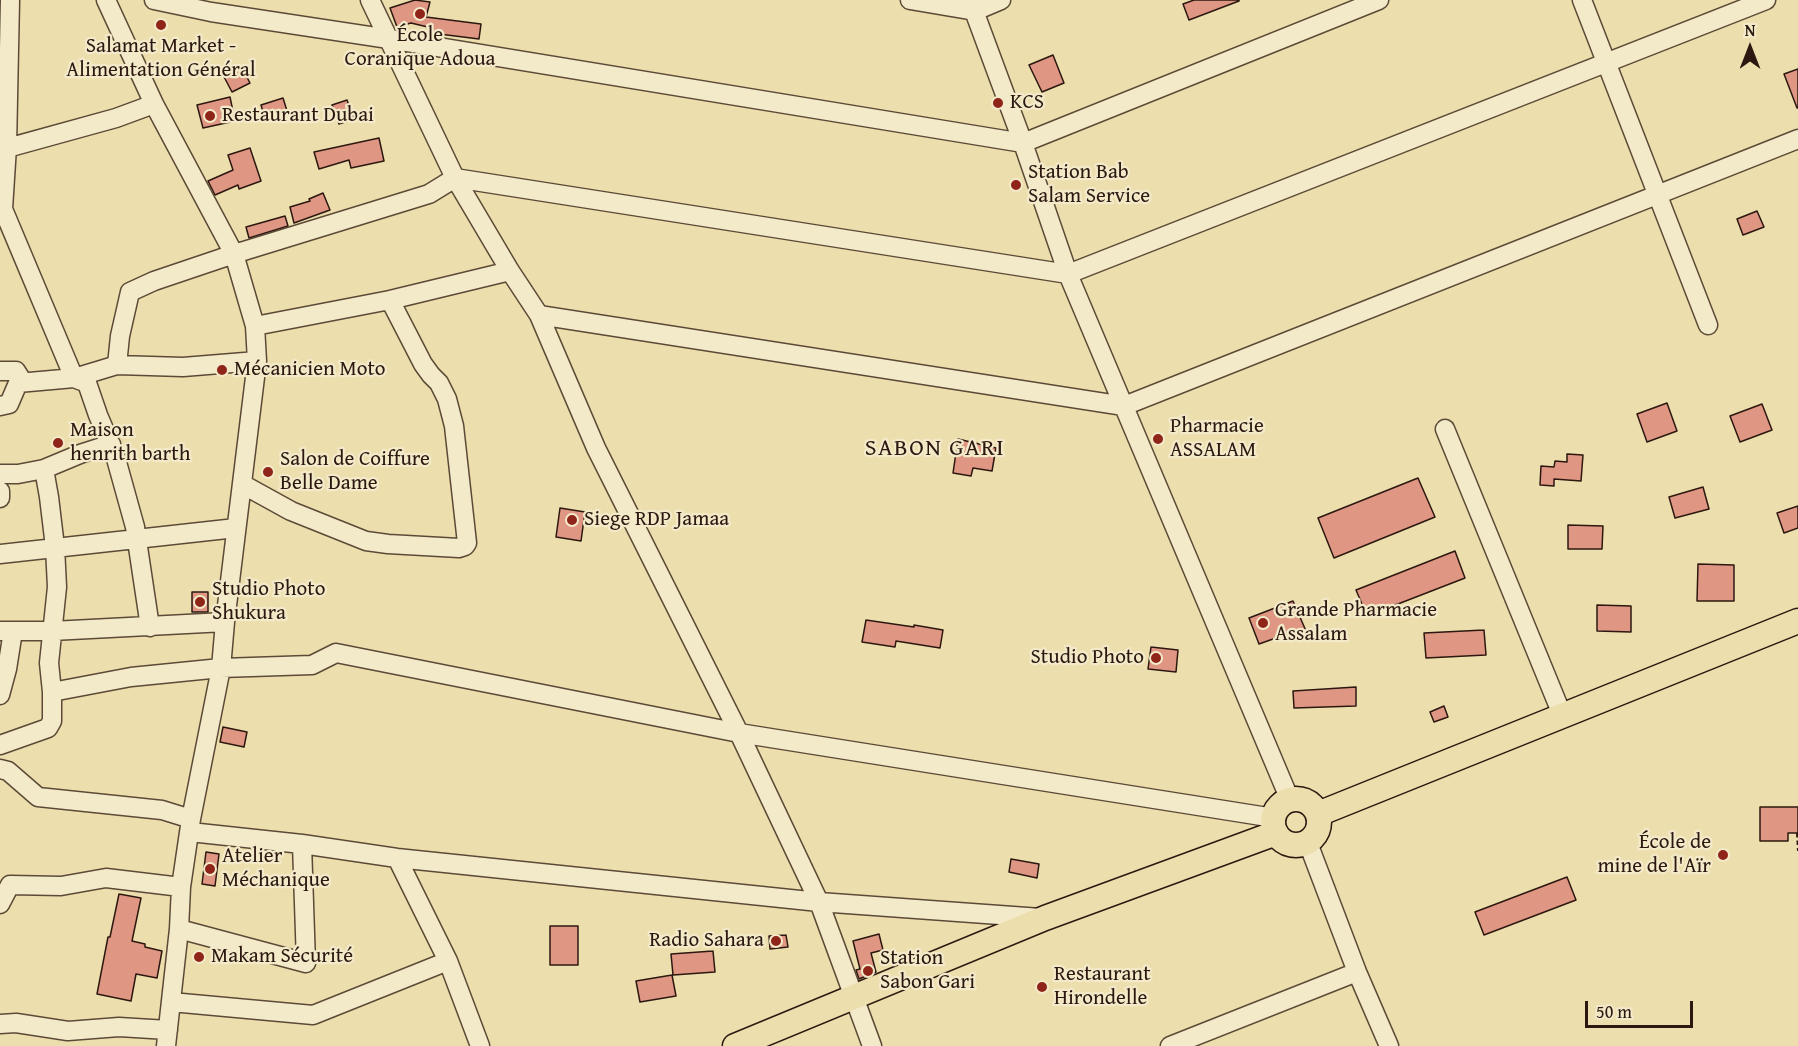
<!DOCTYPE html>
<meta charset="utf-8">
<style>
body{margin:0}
#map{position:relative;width:1798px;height:1046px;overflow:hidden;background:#eddead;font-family:"Gentium Book Plus",serif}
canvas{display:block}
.north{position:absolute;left:1720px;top:18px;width:60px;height:60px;-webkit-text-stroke:4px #f3eaca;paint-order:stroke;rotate:0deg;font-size:16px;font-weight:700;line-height:24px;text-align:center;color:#2c1810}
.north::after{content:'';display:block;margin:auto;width:21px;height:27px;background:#2c1810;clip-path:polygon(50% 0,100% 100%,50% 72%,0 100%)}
.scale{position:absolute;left:1585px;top:1001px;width:108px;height:27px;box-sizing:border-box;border:3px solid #2c1810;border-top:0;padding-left:8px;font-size:18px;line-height:21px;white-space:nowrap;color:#2c1810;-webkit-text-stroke:4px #f3eaca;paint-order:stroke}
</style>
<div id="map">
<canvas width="1798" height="1046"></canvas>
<div class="north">N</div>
<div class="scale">50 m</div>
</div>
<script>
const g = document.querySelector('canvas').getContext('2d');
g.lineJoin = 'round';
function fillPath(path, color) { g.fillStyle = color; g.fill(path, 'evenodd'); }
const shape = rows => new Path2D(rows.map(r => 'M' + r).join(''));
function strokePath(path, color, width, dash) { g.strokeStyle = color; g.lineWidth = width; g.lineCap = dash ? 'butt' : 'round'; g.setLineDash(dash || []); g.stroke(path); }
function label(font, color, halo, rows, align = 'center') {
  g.font = font + ' "Gentium Book Plus",serif'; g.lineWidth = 4.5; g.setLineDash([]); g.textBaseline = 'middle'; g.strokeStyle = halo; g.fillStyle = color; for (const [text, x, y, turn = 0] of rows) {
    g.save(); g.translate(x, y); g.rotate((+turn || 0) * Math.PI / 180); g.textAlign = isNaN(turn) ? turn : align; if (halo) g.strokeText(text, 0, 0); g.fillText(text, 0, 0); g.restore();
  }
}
const building = shape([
 [415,0,430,2,426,17,481,24,479,39,431,33,432,28,411,23,397,27,390,8,415,0],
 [1194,0,1239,0,1239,1,1189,20,1183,4,1194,0],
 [1053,55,1064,83,1042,92,1029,65,1053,55],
 [241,66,250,83,232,92,223,75,241,66],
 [1798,69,1798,108,1797,108,1784,74,1798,69],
 [230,97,235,121,203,128,197,105,230,97],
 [283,98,288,114,266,121,261,105,283,98],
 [347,100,354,119,339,124,332,105,347,100],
 [379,138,384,161,351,168,349,160,319,169,314,152,379,138],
 [250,148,261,181,239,189,238,185,215,195,208,181,233,170,228,155,250,148],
 [323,193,330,210,294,223,290,207,310,201,309,199,323,193],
 [1757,211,1764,227,1743,235,1737,219,1757,211],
 [285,216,288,226,249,238,246,227,285,216],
 [1667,403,1677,431,1647,442,1637,414,1667,403],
 [1762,404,1772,430,1740,442,1730,416,1762,404],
 [958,439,996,448,992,471,973,468,971,476,953,473,958,439],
 [1567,454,1583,455,1581,481,1554,479,1554,486,1540,485,1541,466,1554,467,1555,461,1567,462,1567,454],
 [1418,478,1435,517,1334,558,1318,518,1418,478],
 [1703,487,1709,509,1675,518,1669,497,1703,487],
 [1798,506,1798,528,1784,533,1777,513,1798,506],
 [560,508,585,512,581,541,556,537,560,508],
 [1568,525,1603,526,1602,549,1568,549,1568,525],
 [1455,551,1465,578,1367,616,1356,590,1455,551],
 [1698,564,1734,565,1734,601,1697,601,1698,564],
 [192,592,208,592,208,612,192,612,192,592],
 [1293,601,1306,631,1289,639,1287,634,1259,644,1249,618,1293,601],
 [1597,605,1631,606,1631,632,1597,631,1597,605],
 [866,620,914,627,914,625,943,630,940,648,896,641,895,647,862,642,866,620],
 [1484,630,1486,655,1426,658,1424,633,1484,630],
 [1151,647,1178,650,1176,672,1148,669,1151,647],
 [1356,687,1356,706,1294,708,1293,691,1356,687],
 [1444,706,1448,717,1434,722,1430,712,1444,706],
 [223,727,247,732,244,747,220,742,223,727],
 [1760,807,1798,807,1798,833,1788,833,1788,841,1760,841,1760,807],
 [206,852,219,854,215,886,202,884,206,852],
 [1011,859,1039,864,1037,878,1009,872,1011,859],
 [1567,877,1576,900,1484,935,1475,912,1567,877],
 [119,894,141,898,132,941,145,944,145,947,162,951,157,978,136,974,131,1001,97,994,108,937,110,937,119,894],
 [550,926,578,926,578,965,550,965,550,926],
 [879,934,883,950,871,953,876,972,859,979,856,970,860,969,853,941,879,934],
 [786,935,788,947,770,949,769,936,786,935],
 [713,951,715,972,673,975,671,954,713,951],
 [672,975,676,996,640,1002,636,981,672,975]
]);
const path = shape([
 [1797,833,1798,851]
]);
const minor = shape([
 [10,0,7,147,3,209,74,378,87,383,98,415,115,455,135,527,150,627],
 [106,0,154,104,234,254,255,326,257,361,225,622,221,668,191,819,181,887,179,929,166,1046],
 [154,0,211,12,389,39,1023,143,1379,0],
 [370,0,455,178,510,271,539,315,596,448,739,733,819,902,872,1046],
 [910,0,975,11,1001,0],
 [970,0,1023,143,1068,274,1290,800],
 [1582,0,1708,325],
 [0,150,116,118,154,104],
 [539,315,1124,406,1798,139],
 [255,326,390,300,510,271],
 [117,365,120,336,130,292,154,281,234,254,429,194,455,178,1068,274,1766,0],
 [0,371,16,371,23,382],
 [0,406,9,404,18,383,74,378,117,365,183,367,257,361],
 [1445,429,1563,717],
 [0,474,18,474,44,469],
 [242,484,291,511,366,541,388,544,459,548,465,546,467,543,454,426,447,399,439,383,431,375,423,364,390,300],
 [0,491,0,498],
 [0,554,236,528],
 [0,631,52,631,225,622],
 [52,692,49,663,57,587,55,547,49,497,44,469,80,454,111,444],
 [0,695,7,669,13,631],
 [0,745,48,728,52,721,52,692,131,677,221,668,312,665,336,653,739,733,1274,818],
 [0,769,8,771,38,797,162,810,191,819],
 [190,832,302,844,397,858,819,902,1041,918],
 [1308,843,1357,972,1389,1046],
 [397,858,448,961,480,1046],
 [0,904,10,885,61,886,106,878,181,887],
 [179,929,306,963,302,844],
 [171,1002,313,1015,448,961],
 [0,1024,16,1023,68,1031,119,1027,168,1030],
 [1170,1046,1357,972]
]);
const major = shape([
 '1273 822a23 23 0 1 1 46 0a23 23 0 1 1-46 0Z',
 [1318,814,1798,621],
 [735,1046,1045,918,1276,833]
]);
const markers = [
 [420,14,6,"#8f2418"],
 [161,25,6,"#8f2418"],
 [998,103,6,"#8f2418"],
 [210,116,6,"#8f2418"],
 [1016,185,6,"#8f2418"],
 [222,370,6,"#8f2418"],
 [1158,439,6,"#8f2418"],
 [58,443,6,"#8f2418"],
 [268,472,6,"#8f2418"],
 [572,520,6,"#8f2418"],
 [200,602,6,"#8f2418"],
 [1263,623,6,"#8f2418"],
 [1156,658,6,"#8f2418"],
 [1723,855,6,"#8f2418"],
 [210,869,6,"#8f2418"],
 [776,941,6,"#8f2418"],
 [199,957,6,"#8f2418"],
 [868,971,6,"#8f2418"],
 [1042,987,6,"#8f2418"]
];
const poiNames = [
 ["École",420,36,"center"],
 ["Coranique Adoua",420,60,"center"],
 ["Salamat Market -",161,47,"center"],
 ["Alimentation Général",161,71,"center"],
 ["KCS",1010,103],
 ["Restaurant Dubai",222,116],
 ["Station Bab",1028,173],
 ["Salam Service",1028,197],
 ["Mécanicien Moto",234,370],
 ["Pharmacie",1170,427],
 ["ASSALAM",1170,451],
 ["Maison",70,431],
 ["henrith barth",70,455],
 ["Salon de Coiffure",280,460],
 ["Belle Dame",280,484],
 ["Siege RDP Jamaa",584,520],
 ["Studio Photo",212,590],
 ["Shukura",212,614],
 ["Grande Pharmacie",1275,611],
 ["Assalam",1275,635],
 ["Studio Photo",1144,658,"right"],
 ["École de",1711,843,"right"],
 ["mine de l'Aïr",1711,867,"right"],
 ["Atelier",222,857],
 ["Méchanique",222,881],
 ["Radio Sahara",764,941,"right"],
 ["Makam Sécurité",211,957],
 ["Station",880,959],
 ["Sabon Gari",880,983],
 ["Restaurant",1054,975],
 ["Hirondelle",1054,999]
];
const quarterNames = [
 ["SABON GARI",935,449]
];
fillPath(building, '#df9683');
strokePath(building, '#2c1810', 1.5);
strokePath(minor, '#5c4a37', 21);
strokePath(major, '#2c1810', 27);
strokePath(path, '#2c1810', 2, [4.5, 3]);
strokePath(minor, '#f3eaca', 18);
strokePath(major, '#eddead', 24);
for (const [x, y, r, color] of markers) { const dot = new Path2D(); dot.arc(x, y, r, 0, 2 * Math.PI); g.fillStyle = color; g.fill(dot); strokePath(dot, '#f3eaca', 2); }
label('21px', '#2c1810', '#f3eaca', poiNames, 'left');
g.letterSpacing = '1.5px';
label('24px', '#2c1810', '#f3eaca', quarterNames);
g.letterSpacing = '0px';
</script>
